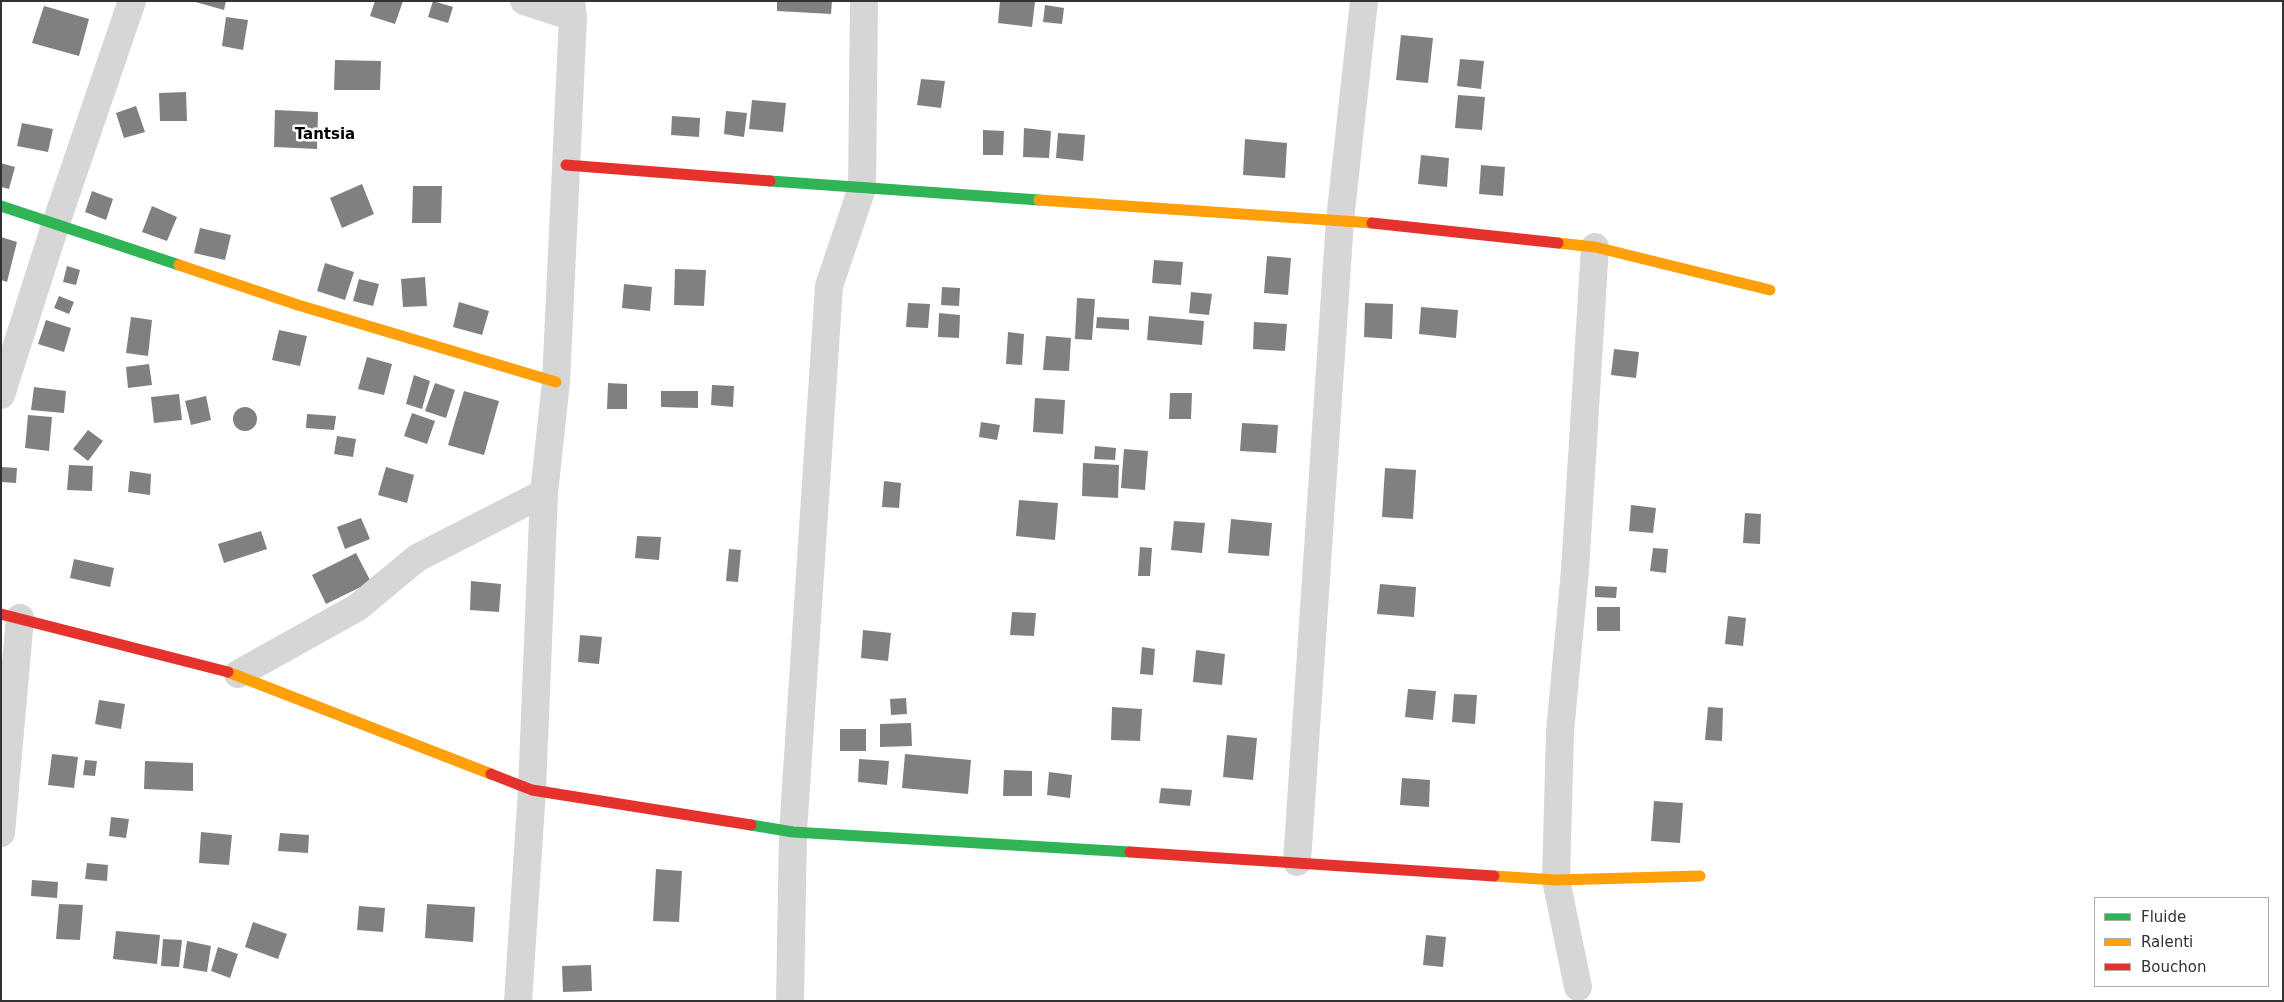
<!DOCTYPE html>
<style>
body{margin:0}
#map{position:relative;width:2284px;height:1002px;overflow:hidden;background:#fff;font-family:"DejaVu Sans",sans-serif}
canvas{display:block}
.frame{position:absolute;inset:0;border:2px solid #323232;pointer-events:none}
.legend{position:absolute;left:2094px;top:897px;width:175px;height:90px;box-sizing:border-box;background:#fff;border:1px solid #adadad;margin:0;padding:6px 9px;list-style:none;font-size:15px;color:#323232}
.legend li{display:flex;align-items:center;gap:10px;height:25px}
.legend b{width:25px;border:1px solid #adadad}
</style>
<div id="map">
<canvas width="2284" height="1002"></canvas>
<div class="frame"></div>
<ul class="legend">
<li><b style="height:6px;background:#30b455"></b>Fluide</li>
<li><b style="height:6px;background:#ff9f0a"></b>Ralenti</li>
<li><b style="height:6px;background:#e5322d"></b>Bouchon</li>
</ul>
</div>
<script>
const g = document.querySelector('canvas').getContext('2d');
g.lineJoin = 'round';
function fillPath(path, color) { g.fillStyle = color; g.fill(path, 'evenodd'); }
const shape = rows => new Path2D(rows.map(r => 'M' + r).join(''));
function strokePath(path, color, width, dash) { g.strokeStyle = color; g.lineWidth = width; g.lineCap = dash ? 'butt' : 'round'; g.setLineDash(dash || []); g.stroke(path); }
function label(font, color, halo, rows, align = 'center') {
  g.font = font + ' "DejaVu Sans",sans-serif'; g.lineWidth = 5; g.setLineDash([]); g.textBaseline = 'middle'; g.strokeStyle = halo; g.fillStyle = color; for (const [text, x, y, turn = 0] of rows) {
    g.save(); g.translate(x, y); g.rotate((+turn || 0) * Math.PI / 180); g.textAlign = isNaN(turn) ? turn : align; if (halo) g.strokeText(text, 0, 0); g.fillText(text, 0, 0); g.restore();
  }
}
const building = shape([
 [192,1,226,1,224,10],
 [375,1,403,1,395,24,370,16],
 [433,1,453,7,448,23,428,17],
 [777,1,832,1,831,14,777,11],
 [1000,1,1035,2,1032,27,998,23],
 [1045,5,1064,8,1062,24,1043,22],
 [44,6,89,19,79,56,32,43],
 [226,17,248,20,243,50,222,46],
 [1401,35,1433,38,1428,83,1396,80],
 [1460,59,1484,61,1481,89,1457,86],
 [335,60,381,61,380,90,334,90],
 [921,79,945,81,941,108,917,105],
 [186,92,187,121,160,121,159,93],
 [1458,95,1485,97,1482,130,1455,128],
 [752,100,786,103,783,132,749,129],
 [136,106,145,132,124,138,116,113],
 [275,110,318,112,317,149,274,147],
 [726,111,747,113,744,137,724,134],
 [672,116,700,118,699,137,671,135],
 [22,123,53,129,48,152,17,146],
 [1024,128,1051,131,1049,158,1023,157],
 [983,130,1004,131,1003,155,983,155],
 [1058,133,1085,135,1083,161,1056,158],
 [1245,139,1287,143,1285,178,1243,175],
 [1421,155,1449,158,1447,187,1418,184],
 [1,163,15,167,9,189,1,187],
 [1481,165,1505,167,1503,196,1479,194],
 [362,184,374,214,342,228,330,198],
 [413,186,442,186,441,223,412,223],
 [92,191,113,199,106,220,85,212],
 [152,206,177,217,167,241,142,232],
 [200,228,231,235,225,260,194,253],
 [1,237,17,242,7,282,1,280],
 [1267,256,1291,258,1288,295,1264,293],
 [1154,260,1183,262,1181,285,1152,283],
 [325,263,354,272,345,300,317,291],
 [67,266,80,270,76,285,63,282],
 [675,269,706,270,704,306,674,305],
 [425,277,427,306,403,307,401,279],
 [359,279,379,284,373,306,353,301],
 [624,284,652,287,650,311,622,308],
 [942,287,960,288,959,306,941,305],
 [1191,292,1212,294,1209,315,1189,313],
 [59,296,74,302,69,314,54,308],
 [1077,298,1095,299,1092,340,1075,339],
 [459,302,489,311,482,335,453,327],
 [908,303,930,304,928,328,906,327],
 [1365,303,1393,304,1392,339,1364,337],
 [1421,307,1458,310,1456,338,1419,334],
 [939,313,960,315,959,338,938,337],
 [1149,316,1204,321,1202,345,1147,340],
 [131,317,152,320,148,356,126,353],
 [1097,317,1129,319,1129,330,1096,328],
 [46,320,71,328,64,352,38,344],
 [1254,322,1287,324,1285,351,1253,349],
 [279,330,307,336,300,366,272,360],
 [1008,332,1024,334,1022,365,1006,364],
 [1046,336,1071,338,1069,371,1043,370],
 [1614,349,1639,352,1636,378,1611,375],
 [367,357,392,364,384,395,358,389],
 [149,364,152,385,128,388,126,367],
 [414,375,430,381,422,409,406,404],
 [435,383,455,390,446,418,425,411],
 [608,383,627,384,627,409,607,409],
 [712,385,734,386,733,407,711,405],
 [34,387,66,391,64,413,31,410],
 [464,391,499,401,484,455,448,445],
 [661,391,698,391,698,408,661,407],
 [1170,393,1192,393,1191,419,1169,419],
 [179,394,182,420,154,423,151,397],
 [206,396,211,420,191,425,185,401],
 [1035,398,1065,400,1063,434,1033,432],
 '233 419a12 12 0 1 1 24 0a12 12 0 1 1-24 0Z',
 [412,413,435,421,427,444,404,436],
 [307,414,336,416,334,430,306,428],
 [28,415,52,417,49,451,25,448],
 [981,422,1000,425,997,440,979,437],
 [1242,423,1278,425,1276,453,1240,451],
 [88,430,103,441,88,461,73,449],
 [337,436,356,439,353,457,334,454],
 [1095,446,1116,448,1115,460,1094,459],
 [1124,449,1148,451,1145,490,1121,488],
 [1083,463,1119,465,1118,498,1082,496],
 [69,465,93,466,92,491,67,490],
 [1,467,17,468,16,483,1,482],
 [386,467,414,475,407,503,378,495],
 [1385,468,1416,470,1413,519,1382,517],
 [130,471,151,474,150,495,128,492],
 [884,481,901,483,899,508,882,507],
 [1019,500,1058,503,1055,540,1016,536],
 [1631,505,1656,508,1653,533,1629,531],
 [1745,513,1761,514,1760,544,1743,543],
 [361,518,370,539,345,549,337,527],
 [1231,519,1272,523,1269,556,1228,553],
 [1174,521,1205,523,1202,553,1171,550],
 [261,531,267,549,224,563,218,544],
 [637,536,661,537,659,560,635,558],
 [1140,547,1152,548,1150,576,1138,576],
 [1653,548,1668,549,1666,573,1650,571],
 [729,549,741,550,738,582,726,581],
 [356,553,371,582,326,604,312,575],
 [74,559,114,568,110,587,70,578],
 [471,581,501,584,499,612,470,610],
 [1380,584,1416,587,1414,617,1377,614],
 [1595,586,1617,587,1616,598,1595,597],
 [1597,607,1620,607,1620,631,1597,631],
 [1012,612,1036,613,1034,636,1010,635],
 [1728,616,1746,618,1743,646,1725,644],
 [863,630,891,633,888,661,861,658],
 [580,635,602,637,599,664,578,662],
 [1142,647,1155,649,1153,675,1140,674],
 [1196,650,1225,654,1222,685,1193,682],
 [1408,689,1436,691,1433,720,1405,717],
 [1454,694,1477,695,1475,724,1452,722],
 [906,698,907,714,891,715,890,699],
 [99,700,125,704,121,729,95,724],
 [1112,707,1142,709,1140,741,1111,740],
 [1708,707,1723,708,1722,741,1705,740],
 [911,723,912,746,880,747,880,724],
 [840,729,866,729,866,751,840,751],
 [1227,735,1257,738,1253,780,1223,777],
 [52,754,78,757,74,788,48,785],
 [905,754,971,760,968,794,902,788],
 [859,759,889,761,887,785,858,782],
 [85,760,97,761,95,776,83,775],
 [145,761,193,763,193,791,144,789],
 [1004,770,1032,771,1032,796,1003,796],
 [1049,772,1072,775,1070,798,1047,795],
 [1402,778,1430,780,1429,807,1400,805],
 [1161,788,1192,790,1190,806,1159,803],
 [1654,801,1683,803,1680,843,1651,841],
 [111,817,129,819,126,838,109,836],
 [201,832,232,835,229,865,199,863],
 [280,833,309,835,308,853,278,851],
 [87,863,108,865,107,881,85,879],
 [656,869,682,871,679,922,653,921],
 [32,880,58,882,57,898,31,896],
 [59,904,83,905,80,940,56,939],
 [427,904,475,907,473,942,425,938],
 [359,906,385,908,383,932,357,930],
 [253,922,287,934,278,959,245,947],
 [116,931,160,935,157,964,113,959],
 [1426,935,1446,937,1443,967,1423,965],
 [163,939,182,940,179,967,161,966],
 [187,941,211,946,207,972,183,968],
 [218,947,238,954,230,978,211,971],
 [591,965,592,991,563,992,562,966]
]);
const street = shape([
 [524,1,573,17],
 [1,395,56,223,132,1],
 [238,674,358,607,417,558,544,493],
 [1,833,20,618],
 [1297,862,1340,220,1364,1],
 [1578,987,1556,880,1560,732,1575,570,1595,247],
 [518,1001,532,790,544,493,556,382,573,17,571,1],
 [790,1001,793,832,829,286,862,188,864,1]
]);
const fast = shape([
 [770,181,1039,200],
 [1,206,179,265],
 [751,825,793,832,1130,852]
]);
const slow = shape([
 [1039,200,1372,223],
 [1558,243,1595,247,1770,290],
 [179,265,298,305,556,382],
 [228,672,491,774],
 [1494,876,1556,880,1700,876]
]);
const jam = shape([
 [566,165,770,181],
 [1372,223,1558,243],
 [1,614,228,672],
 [491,774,532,790,751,825],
 [1130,852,1494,876]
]);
const quarterNames = [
 ["Tantsia",325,135]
];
fillPath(building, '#808080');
strokePath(street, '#d6d6d6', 28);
strokePath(fast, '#30b455', 11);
strokePath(slow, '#ff9f0a', 11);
strokePath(jam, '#e5322d', 11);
label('bold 15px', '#000', '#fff', quarterNames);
</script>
